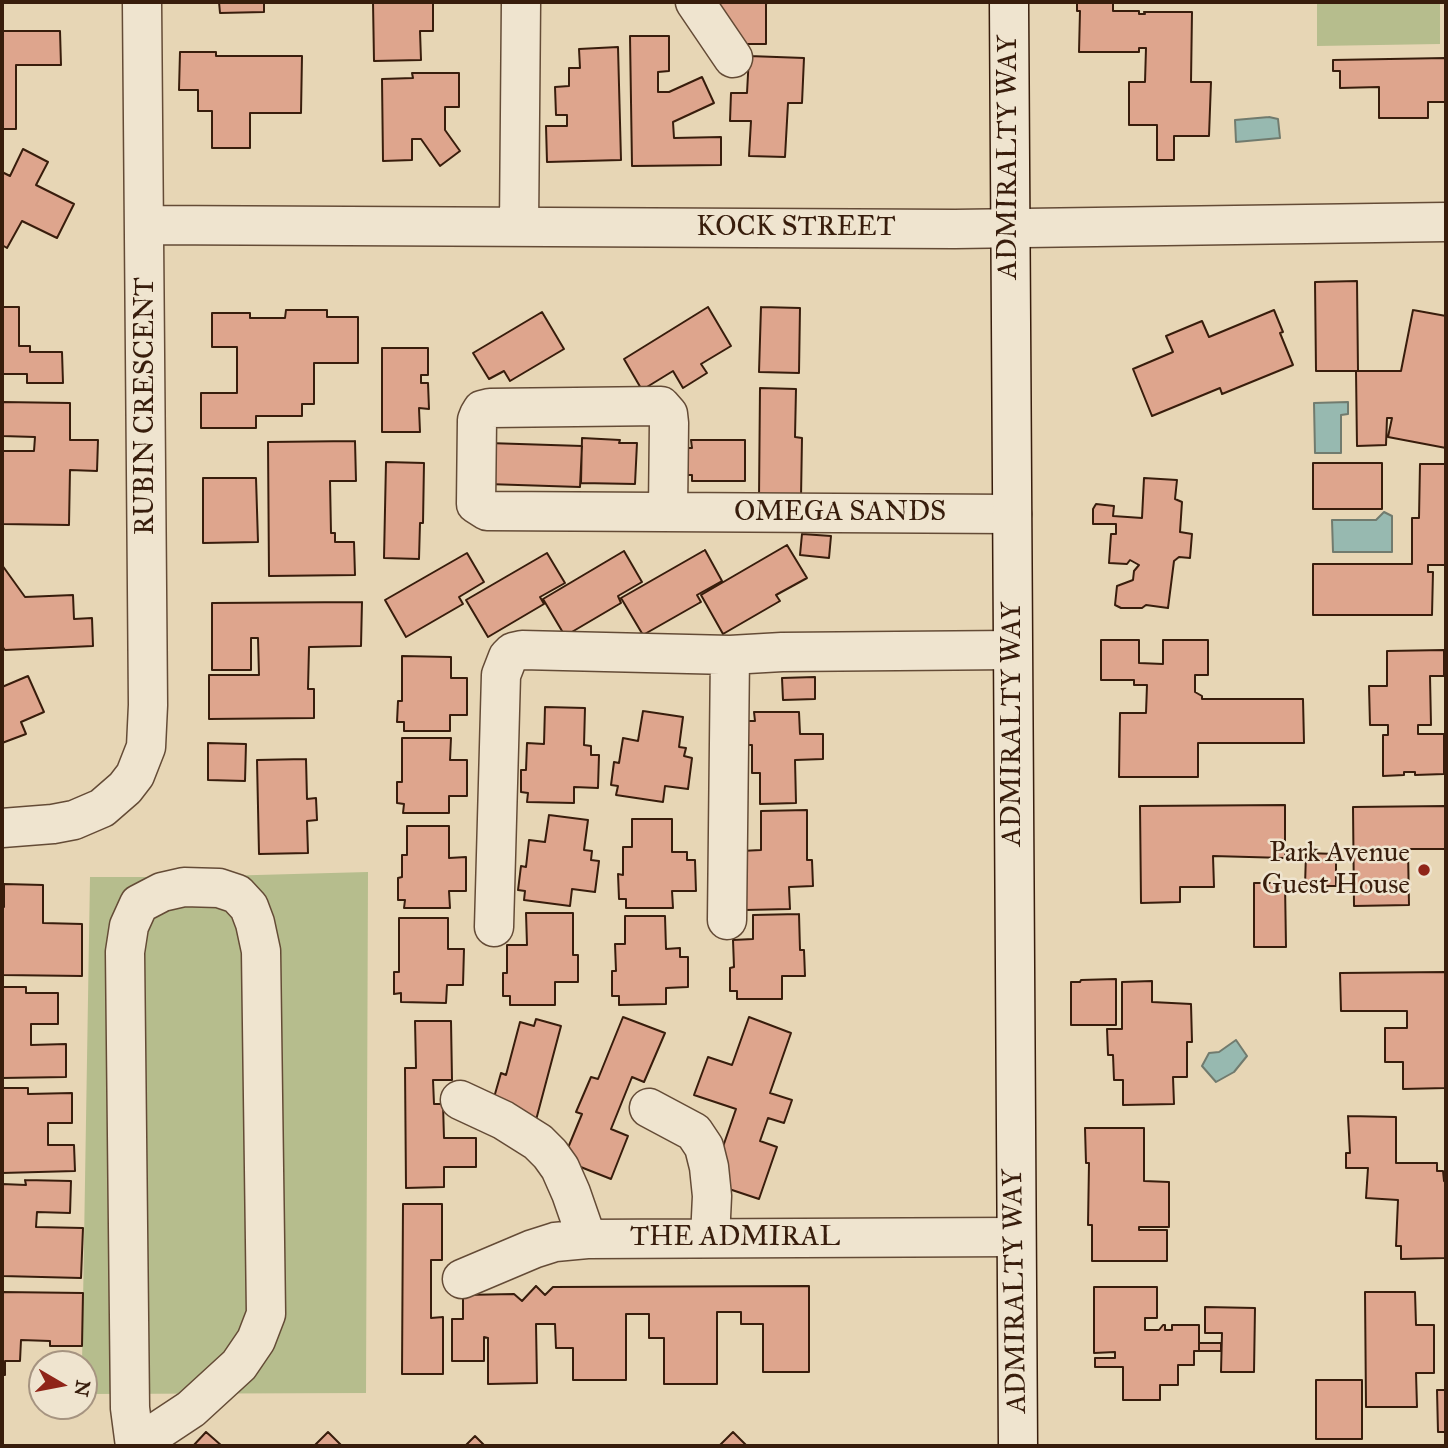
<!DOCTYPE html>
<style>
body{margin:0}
#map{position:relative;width:1448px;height:1448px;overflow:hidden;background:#e7d6b5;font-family:"IM FELL Great Primer",serif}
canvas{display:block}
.frame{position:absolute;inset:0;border:4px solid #381d0c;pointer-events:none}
.north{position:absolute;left:28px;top:1350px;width:70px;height:70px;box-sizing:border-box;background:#efe4cf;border:2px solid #a69481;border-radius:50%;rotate:100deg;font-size:19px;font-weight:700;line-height:28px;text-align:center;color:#381d0c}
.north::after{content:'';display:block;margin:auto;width:24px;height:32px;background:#8f2418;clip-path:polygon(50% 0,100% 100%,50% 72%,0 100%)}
</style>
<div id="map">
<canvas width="1448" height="1448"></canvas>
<div class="frame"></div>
<div class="north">N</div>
</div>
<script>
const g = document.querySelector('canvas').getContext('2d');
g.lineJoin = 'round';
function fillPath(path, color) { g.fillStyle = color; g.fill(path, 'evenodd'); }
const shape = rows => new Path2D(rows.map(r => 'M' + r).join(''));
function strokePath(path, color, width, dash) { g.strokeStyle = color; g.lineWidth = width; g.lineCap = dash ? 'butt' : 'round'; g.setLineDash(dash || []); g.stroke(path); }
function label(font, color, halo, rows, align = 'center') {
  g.font = font + ' "IM FELL Great Primer",serif'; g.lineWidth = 5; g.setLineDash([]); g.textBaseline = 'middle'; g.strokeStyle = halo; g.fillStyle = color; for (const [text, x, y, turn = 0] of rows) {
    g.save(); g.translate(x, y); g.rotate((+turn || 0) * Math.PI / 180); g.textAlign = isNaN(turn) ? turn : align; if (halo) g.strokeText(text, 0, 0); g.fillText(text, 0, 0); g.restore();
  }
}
const green = shape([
 [1317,2,1440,2,1440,44,1317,46],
 [368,872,366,1393,84,1394,84,1364,82,1364,90,877,183,877]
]);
const water = shape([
 [1269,117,1278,119,1280,138,1236,142,1235,120,1269,117],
 [1348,402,1348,414,1341,415,1341,453,1315,453,1314,403,1348,402],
 [1384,512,1392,516,1392,552,1333,552,1332,520,1376,520,1384,512],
 [1236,1040,1247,1056,1234,1072,1216,1082,1202,1066,1209,1053,1219,1052,1236,1040]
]);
const building = shape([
 [219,2,264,2,264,12,220,13,219,2],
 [373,2,433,2,433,31,420,31,421,60,374,61,373,2],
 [720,2,768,2,766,4,766,44,728,44,720,30,720,2],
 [1077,2,1113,2,1113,11,1139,11,1139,14,1145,14,1144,12,1192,12,1191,82,1211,82,1209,136,1174,136,1174,160,1157,160,1157,125,1129,125,1129,82,1145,82,1146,48,1139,48,1139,52,1079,52,1080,11,1077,11,1077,2],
 [2,31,60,31,61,65,16,65,16,129,2,129,2,31],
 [630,36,669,36,669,71,658,72,658,92,669,92,702,77,714,103,673,122,674,138,721,137,721,165,632,166,630,36],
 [618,47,621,160,547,162,546,126,567,126,567,115,556,115,555,87,569,86,569,68,580,68,579,49,618,47],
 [180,52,216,52,216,56,302,56,301,113,250,113,250,148,212,148,212,111,198,111,198,90,179,90,180,52],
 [749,56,804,58,802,103,788,103,785,157,749,156,751,121,730,121,731,93,747,93,749,56],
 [1446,58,1446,102,1428,102,1428,118,1379,118,1379,87,1340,88,1340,71,1333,71,1333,60,1446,58],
 [412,73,459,73,459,107,445,107,445,130,460,151,440,166,421,139,412,139,412,160,383,161,382,79,413,78,412,73],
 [23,149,48,162,36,185,74,204,57,238,22,221,7,248,2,245,2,172,10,176,23,149],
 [1357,281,1358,371,1316,371,1315,282,1357,281],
 [2,307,19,307,19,346,30,346,30,352,62,352,63,383,27,383,27,374,2,374,2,307],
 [708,307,731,346,701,364,707,373,683,388,673,371,642,390,624,359,708,307],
 [761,307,800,308,799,373,759,372,761,307],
 [286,310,327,310,327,317,358,317,358,363,314,363,314,404,302,404,302,416,256,416,256,428,201,428,201,393,237,393,237,347,212,347,212,313,250,313,250,318,285,318,286,310],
 [1274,310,1283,332,1280,333,1293,365,1222,394,1220,388,1152,416,1133,369,1173,352,1166,336,1202,321,1209,337,1274,310],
 [1413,310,1446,316,1446,448,1388,437,1392,418,1387,418,1386,445,1357,446,1356,371,1401,371,1413,310],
 [542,312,564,349,510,381,504,371,489,379,473,353,542,312],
 [382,348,428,348,428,375,421,375,421,383,428,383,429,409,419,408,420,432,382,432,382,348],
 [760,388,796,389,795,437,802,438,801,498,759,498,760,388],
 [2,402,70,403,70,440,98,440,97,471,70,470,69,525,2,524,2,451,34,451,35,437,2,436,2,402],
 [582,438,620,440,619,443,637,443,635,484,581,483,582,438],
 [691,440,745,440,745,481,692,481,692,475,681,475,681,448,692,448,691,440],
 [355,441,356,481,330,481,331,533,335,533,335,542,354,542,355,575,269,576,268,442,355,441],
 [488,443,582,446,580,487,487,484,488,443],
 [386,462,424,463,423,523,420,523,419,559,384,558,386,462],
 [1313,463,1382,463,1382,509,1313,509,1313,463],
 [1420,464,1446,464,1446,565,1428,565,1428,572,1433,572,1432,615,1313,615,1313,564,1412,564,1412,518,1419,518,1420,464],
 [203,478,256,478,258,542,203,543,203,478],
 [1144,478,1177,480,1175,499,1182,502,1180,532,1192,534,1190,558,1179,557,1174,561,1168,608,1146,605,1142,608,1121,608,1115,605,1117,586,1133,580,1134,571,1139,565,1130,560,1127,564,1109,563,1111,534,1116,534,1116,524,1093,524,1093,509,1096,504,1114,506,1113,516,1142,518,1144,478],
 [802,534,831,536,829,558,800,555,802,534],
 [787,545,807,578,776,595,780,601,723,634,701,595,787,545],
 [705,550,722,581,697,595,701,602,643,635,621,598,705,550],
 [624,551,642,582,618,596,621,603,565,636,543,599,624,551],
 [467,553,484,582,459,597,463,604,406,637,385,600,467,553],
 [547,553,565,583,540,597,544,604,488,637,466,600,547,553],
 [2,565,25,597,73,595,74,619,92,618,93,646,5,650,2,646,2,565],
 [362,602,361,646,309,647,308,689,314,689,314,718,209,719,209,675,259,675,258,638,251,638,251,670,212,670,212,603,362,602],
 [1101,640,1139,640,1139,663,1163,664,1163,640,1208,640,1208,675,1195,675,1195,692,1202,696,1202,699,1303,699,1304,743,1198,743,1198,777,1119,777,1120,713,1146,713,1147,685,1134,685,1134,680,1101,680,1101,640],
 [1444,650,1444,676,1430,676,1431,725,1418,725,1418,734,1444,734,1444,774,1415,775,1415,772,1404,772,1404,775,1383,776,1383,735,1388,735,1388,725,1370,725,1369,686,1387,686,1387,651,1444,650],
 [402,656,451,657,451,678,467,678,467,715,450,715,450,731,404,731,404,722,397,722,398,701,402,701,402,656],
 [28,676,44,712,21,722,26,734,2,743,2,687,28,676],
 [815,677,815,699,783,700,782,678,815,677],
 [545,707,585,708,584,745,591,746,591,755,599,755,598,788,574,787,574,803,527,802,528,793,521,792,521,770,526,770,527,743,544,744,545,707],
 [643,711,683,717,679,747,686,748,684,756,692,758,688,789,665,786,663,802,616,795,618,786,611,785,614,762,619,763,623,738,638,741,643,711],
 [754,712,799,712,800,734,823,734,823,759,795,760,796,803,760,804,760,773,752,773,752,745,747,745,748,721,755,721,754,712],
 [402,738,451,738,450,760,467,760,467,796,449,796,449,813,403,813,404,804,397,803,397,782,402,782,402,738],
 [208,743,246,744,245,781,208,780,208,743],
 [306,759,307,799,316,798,317,820,307,821,308,853,259,854,257,760,306,759],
 [1285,805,1285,858,1213,856,1214,887,1180,887,1180,902,1141,903,1140,806,1285,805],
 [1445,806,1445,849,1408,849,1409,905,1354,906,1353,807,1445,806],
 [807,810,807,860,812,860,813,886,789,887,790,909,745,910,741,851,761,850,761,811,807,810],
 [549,815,588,820,584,850,592,851,591,860,599,861,595,892,572,889,570,906,524,900,525,891,518,890,521,866,526,867,529,840,545,842,549,815],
 [632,819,672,819,672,852,687,852,687,860,695,860,696,891,672,891,673,908,626,908,626,899,619,899,618,874,623,875,623,847,632,847,632,819],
 [407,826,449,826,449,858,466,857,466,891,449,891,450,908,404,908,405,900,398,900,398,878,402,877,402,855,407,855,407,826],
 [1306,853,1336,854,1336,886,1305,886,1306,853],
 [1254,883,1285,883,1286,947,1254,947,1254,883],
 [4,884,43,885,43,923,82,924,82,976,2,975,2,907,4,907,4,884],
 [526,913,573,913,573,955,578,955,578,982,555,982,555,1005,510,1005,510,996,503,996,503,973,507,973,507,945,527,945,526,913],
 [799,914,800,950,804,950,805,976,782,976,782,999,737,999,737,991,730,991,730,968,734,967,733,940,753,939,753,915,799,914],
 [625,916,665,916,666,949,680,948,680,957,688,957,688,987,666,988,666,1004,619,1005,619,996,612,996,612,971,616,971,615,944,625,944,625,916],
 [399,918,448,918,448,949,464,949,463,985,447,985,446,1003,401,1002,401,993,394,994,394,972,399,972,399,918],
 [1446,972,1446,1088,1403,1089,1403,1062,1385,1062,1385,1028,1407,1028,1407,1011,1341,1011,1340,973,1446,972],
 [1116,979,1116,1025,1071,1025,1071,982,1080,982,1081,980,1116,979],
 [1152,981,1152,1002,1191,1004,1192,1042,1187,1042,1187,1077,1173,1077,1174,1104,1123,1105,1123,1080,1114,1080,1113,1055,1108,1055,1107,1029,1122,1029,1122,982,1152,981],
 [2,987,26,987,26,993,58,993,58,1024,31,1024,31,1045,66,1044,66,1077,2,1078,2,987],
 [623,1017,665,1033,644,1082,632,1077,611,1129,628,1136,611,1179,563,1160,582,1114,576,1112,591,1077,598,1079,623,1017],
 [749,1017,791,1033,770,1093,792,1100,784,1123,768,1118,760,1141,777,1147,759,1199,720,1186,717,1164,736,1109,694,1095,708,1057,732,1065,749,1017],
 [536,1019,561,1026,536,1120,491,1108,501,1073,506,1075,520,1022,534,1026,536,1019],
 [415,1021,451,1021,452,1080,433,1080,434,1104,443,1104,444,1138,476,1138,476,1167,444,1167,444,1187,406,1188,405,1068,416,1068,415,1021],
 [2,1088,28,1088,28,1094,72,1093,72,1123,48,1123,48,1145,74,1145,75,1171,2,1173,2,1088],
 [1348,1116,1396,1117,1396,1163,1437,1163,1437,1171,1443,1171,1444,1181,1446,1182,1446,1258,1401,1259,1401,1246,1396,1246,1398,1200,1366,1198,1368,1168,1346,1168,1346,1153,1350,1153,1348,1116],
 [1085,1128,1144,1128,1144,1181,1169,1182,1169,1227,1139,1227,1139,1230,1167,1230,1167,1261,1092,1261,1092,1225,1088,1225,1089,1163,1086,1163,1085,1128],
 [25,1180,71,1181,70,1213,37,1212,36,1227,83,1228,81,1278,2,1276,2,1184,26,1185,25,1180],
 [403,1204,442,1204,442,1260,431,1260,431,1318,443,1317,443,1374,402,1374,403,1204],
 [536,1286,545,1295,553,1287,809,1286,809,1372,763,1372,763,1324,741,1324,741,1312,717,1312,717,1384,664,1384,664,1338,649,1338,649,1314,626,1314,626,1380,573,1380,573,1348,556,1348,555,1324,536,1324,537,1383,488,1384,488,1338,484,1337,484,1361,452,1361,452,1319,463,1319,463,1295,514,1294,522,1301,536,1286],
 [1094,1287,1157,1287,1157,1318,1145,1318,1145,1330,1159,1330,1163,1325,1165,1325,1165,1330,1172,1330,1172,1325,1199,1325,1199,1351,1194,1351,1194,1365,1178,1365,1178,1385,1160,1385,1160,1400,1123,1400,1123,1367,1095,1367,1095,1358,1115,1358,1115,1352,1094,1353,1094,1287],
 [2,1292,83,1293,82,1346,50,1346,50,1341,21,1340,20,1361,5,1361,5,1375,2,1375,2,1292],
 [1365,1292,1415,1292,1416,1325,1434,1325,1434,1373,1416,1373,1417,1407,1366,1407,1365,1292],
 [1205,1307,1255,1308,1254,1372,1221,1372,1222,1333,1205,1333,1205,1307],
 [1199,1343,1221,1343,1221,1351,1199,1351,1199,1343],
 [1316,1380,1362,1380,1362,1439,1316,1439,1316,1380],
 [1437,1390,1446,1390,1446,1432,1438,1432,1437,1390],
 [206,1432,222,1446,193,1446,206,1432],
 [328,1432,342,1446,314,1446,328,1432],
 [733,1432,747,1446,719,1446,733,1432],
 [475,1436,485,1446,465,1446,475,1436]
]);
const street = shape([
 [695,2,733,58],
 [145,225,955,229,1446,222],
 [519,227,521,2],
 [668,511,669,423,668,414,661,406,490,408,482,410,479,415,477,420,476,504,487,511,1012,514],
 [2,828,53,824,74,820,102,808,125,788,135,775,146,747,148,705,142,2],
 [727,920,730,655],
 [494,927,501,675,508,657,513,652,522,650,730,655,782,652,1012,650],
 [460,1100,503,1120,538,1142,550,1154,560,1168,571,1193,587,1239],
 [649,1108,694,1132,704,1147,709,1167,712,1196,710,1238],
 [462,1279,533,1249,555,1242,587,1239,1015,1237],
 [135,1446,130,1408,125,952,129,926,139,904,162,892,184,887,219,888,237,894,249,907,255,923,261,951,266,1314,256,1340,239,1365,191,1409,135,1446]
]);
const secondary = shape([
 [1009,2,1018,1446]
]);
const markers = [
 [1424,870,7,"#8f2418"]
];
const streetNames = [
 ["ADMIRALTY WAY",1009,157,-90],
 ["KOCK STREET",796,228],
 ["RUBIN CRESCENT",146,406,-90],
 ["OMEGA SANDS",840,513],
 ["ADMIRALTY WAY",1013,724,-90],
 ["THE ADMIRAL",735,1238],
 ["ADMIRALTY WAY",1016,1291,-91]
];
const poiNames = [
 ["Park Avenue",1410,854],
 ["Guest House",1410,886]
];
fillPath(green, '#b6bd8d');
fillPath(water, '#97b9b0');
strokePath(water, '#717b6e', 2);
fillPath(building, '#dea58d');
strokePath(building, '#381d0c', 2);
strokePath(street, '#644b36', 41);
strokePath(secondary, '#381d0c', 41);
strokePath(street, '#efe4cf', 38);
strokePath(secondary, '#efe4cf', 38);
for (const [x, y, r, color] of markers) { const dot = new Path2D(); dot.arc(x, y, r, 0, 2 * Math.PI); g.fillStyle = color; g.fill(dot); strokePath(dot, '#efe4cf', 2.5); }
label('28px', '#381d0c', '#efe4cf', streetNames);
label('28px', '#381d0c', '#efe4cf', poiNames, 'right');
</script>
